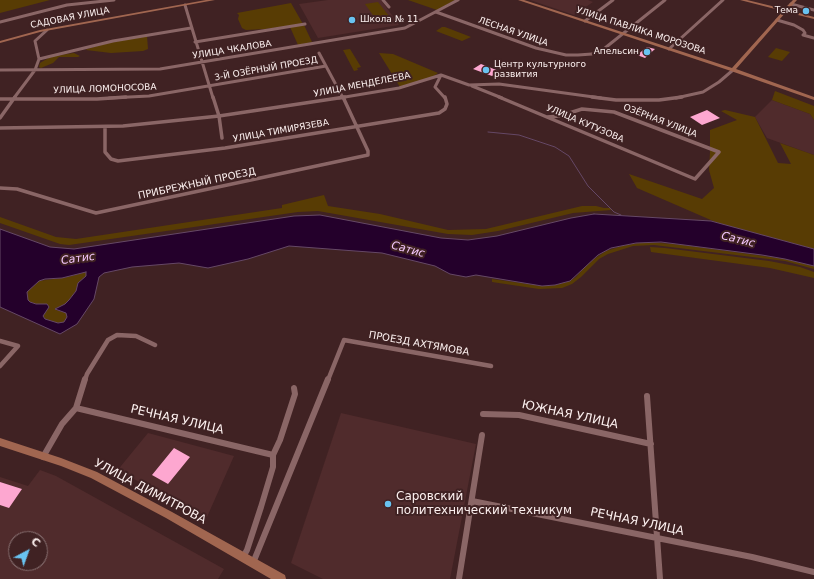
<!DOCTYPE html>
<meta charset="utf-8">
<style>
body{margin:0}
#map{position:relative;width:814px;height:579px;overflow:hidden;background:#402223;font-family:"DejaVu Sans",sans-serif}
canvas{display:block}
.north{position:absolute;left:8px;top:531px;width:40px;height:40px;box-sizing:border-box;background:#402223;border:1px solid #8b7475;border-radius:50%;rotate:41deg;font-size:11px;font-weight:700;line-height:16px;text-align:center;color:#fcf0ef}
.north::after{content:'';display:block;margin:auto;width:14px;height:18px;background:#69c3f1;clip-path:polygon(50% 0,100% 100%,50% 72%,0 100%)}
</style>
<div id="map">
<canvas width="814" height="579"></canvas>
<div class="north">С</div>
</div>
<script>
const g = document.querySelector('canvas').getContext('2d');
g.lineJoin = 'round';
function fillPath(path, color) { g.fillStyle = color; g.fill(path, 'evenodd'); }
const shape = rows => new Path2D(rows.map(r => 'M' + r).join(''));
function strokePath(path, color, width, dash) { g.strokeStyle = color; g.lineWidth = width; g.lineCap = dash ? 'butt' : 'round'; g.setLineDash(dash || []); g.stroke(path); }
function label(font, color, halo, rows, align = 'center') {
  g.font = font + ' "DejaVu Sans",sans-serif'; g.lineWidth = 4; g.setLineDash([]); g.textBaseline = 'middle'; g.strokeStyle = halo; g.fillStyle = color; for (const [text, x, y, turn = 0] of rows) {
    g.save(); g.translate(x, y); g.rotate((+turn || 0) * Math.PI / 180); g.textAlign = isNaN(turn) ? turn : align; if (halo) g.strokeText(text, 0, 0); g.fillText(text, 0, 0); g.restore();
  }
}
const built = shape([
 [328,0,381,0,399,25,318,38,299,4],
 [530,0,588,0,593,2,574,15],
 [772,100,810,114,814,120,814,155,767,138,755,117],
 [341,413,476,444,450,579,323,579,291,563],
 [148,433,234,456,207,517,194,514,179,502,118,471,121,466],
 [40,470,56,476,224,569,218,579,0,579,0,477,28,486],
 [16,539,40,539,40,563,16,563]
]);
const green = shape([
 [0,0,50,0,0,13],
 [408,0,455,0,437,10],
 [378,2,389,16,375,18,365,4],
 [291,3,303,24,265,29,246,30,242,28,238,19,239,15,237,13],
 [304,25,312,42,298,45,290,27],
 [442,27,445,27,471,37,462,41,436,31],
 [147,36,148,49,143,51,111,53,86,50,87,49,119,40],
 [776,48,790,52,782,61,768,57],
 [350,49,361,67,357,68,358,70,354,71,343,50],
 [74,53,80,56,78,57,59,57,53,63,41,68,39,67,40,63,45,60,53,56],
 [379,53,393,54,438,73,431,78,400,87],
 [775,91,814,106,814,120,810,114,772,100],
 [725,110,755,117,778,163,791,164,780,143,814,155,814,249,720,224,637,188,629,174,702,199,714,188,709,170,710,152,710,130,737,120,721,111],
 [324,195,328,206,380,214,448,230,486,229,582,206,596,206,604,208,610,208,611,210,573,213,498,231,472,235,448,234,318,211,298,212,69,245,60,244,0,223,0,217,56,237,76,239,282,208,282,205],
 [648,242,683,245,785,259,814,266,814,269,785,261,654,245,633,246,608,254,599,259,581,277,572,284,562,288,539,289,492,282,492,279,542,286,555,285,570,281,576,277,588,263,606,251,625,245],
 [650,247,665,248,769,261,800,267,814,272,814,278,770,268,651,252],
 [86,272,86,276,78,283,76,291,69,300,65,304,56,308,56,310,66,313,67,317,64,322,58,323,45,319,43,316,49,307,47,304,36,304,30,302,28,300,27,292,39,281,68,277]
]);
const water = shape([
 [594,214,711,221,814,249,814,266,785,259,762,255,661,242,636,243,611,248,598,255,570,281,555,285,542,286,476,275,466,277,450,274,435,266,382,253,289,246,248,259,208,268,179,263,132,267,104,273,99,277,94,299,77,324,60,334,0,307,0,229,50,247,74,249,294,216,320,215,441,238,468,240,497,236,571,218,594,214],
 [86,272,86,276,78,283,76,291,69,300,65,304,55,309,66,313,67,317,64,322,58,323,45,319,43,316,49,307,47,304,36,304,30,302,28,300,27,292,39,281,45,279,62,278,86,272]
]);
const stream = shape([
 [488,132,519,135,555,147,569,156,588,186,614,212,621,215]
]);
const building = shape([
 [647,47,655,49,645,58,637,55],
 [481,64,499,71,492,76,473,69],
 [707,110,720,118,702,125,690,117],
 [174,448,190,457,168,484,152,475],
 [0,482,22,489,9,508,0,505]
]);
const streetFar3 = shape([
 [383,0,389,7],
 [791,4,814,10],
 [185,5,213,98],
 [436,12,536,48,566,55,578,55,592,54,605,48,665,0],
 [777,20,794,25,803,30,805,33,803,35,814,38],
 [585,21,613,0],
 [0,22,67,5,114,0],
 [195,42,305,24],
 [669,49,723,0],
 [319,53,343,98],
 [39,59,113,41,191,28],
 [0,70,160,69,405,28,458,0],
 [441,75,435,87,445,98],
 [472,86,502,98],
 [14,98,35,70,39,59,35,41,47,30],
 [109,98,149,96,326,66],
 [339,98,399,88,441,75,469,85,499,84,601,98],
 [676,98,703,92,719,82,733,70]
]);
const streetFar2 = shape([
 [213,97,219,116,222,138],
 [499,97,695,179,719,152,614,112,582,109,560,116,547,117],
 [592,97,616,100,659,100,682,97],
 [0,99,97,99,126,97],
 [0,118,15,97],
 [105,127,105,152,111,159,118,161,225,148,439,113,445,109,447,104,445,97],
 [0,128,123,126,219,116,345,97],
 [0,188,17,189,96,213,368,155,368,151,343,97]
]);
const streetFar1 = shape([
 [0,341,18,346,0,366],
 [85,380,87,374,108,340,117,335,136,336,155,345],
 [328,380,344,340,491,366]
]);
const street = shape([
 [647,396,660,579],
 [76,408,273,455],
 [483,414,519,415,651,444],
 [43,457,62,424,76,408,85,379],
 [472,501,752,557,814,572],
 [243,557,247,550,261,507,273,467,273,455,280,440,295,394,294,388],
 [253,563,328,379],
 [459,579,482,435]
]);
const secondary = shape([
 [206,0,215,0,40,32,0,43,0,41,40,30,206,0],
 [518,0,524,0,732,68,783,11,740,0,747,0,784,9,793,0,797,0,788,10,814,17,814,19,786,12,736,69,814,97,814,100,731,71,518,0],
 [0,438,61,458,97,472,172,512,285,575,286,579,271,579,166,518,91,478,61,466,0,446,0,438]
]);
const markers = [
 [806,11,4,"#69c3f1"],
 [352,20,4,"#69c3f1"],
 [647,52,4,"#69c3f1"],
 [486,70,4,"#69c3f1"],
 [388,504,4,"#69c3f1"]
];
const farPoinames = [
 ["Тема",798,11],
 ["Школа № 11",360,20,"left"],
 ["Апельсин",639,52],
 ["Центр культурного",494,65,"left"],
 ["развития",494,75,"left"]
];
const farStreetnames = [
 ["САДОВАЯ УЛИЦА",70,18,-11],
 ["УЛИЦА ПАВЛИКА МОРОЗОВА",641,31,18],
 ["ЛЕСНАЯ УЛИЦА",513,32,19],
 ["УЛИЦА ЧКАЛОВА",232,50,-9],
 ["3-Й ОЗЁРНЫЙ ПРОЕЗД",266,69,-10],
 ["УЛИЦА МЕНДЕЛЕЕВА",362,85,-11],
 ["УЛИЦА ЛОМОНОСОВА",105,89,-2],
 ["ОЗЁРНАЯ УЛИЦА",660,121,21],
 ["УЛИЦА КУТУЗОВА",585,124,23],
 ["УЛИЦА ТИМИРЯЗЕВА",281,131,-10]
];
const streetNames = [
 ["ПРИБРЕЖНЫЙ ПРОЕЗД",197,184,-12],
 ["ПРОЕЗД АХТЯМОВА",419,344,10]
];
const waterNames = [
 ["Сатис",738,240,14],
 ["Сатис",408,250,15],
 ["Сатис",78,259,-7]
];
const nearStreetnames = [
 ["ЮЖНАЯ УЛИЦА",570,415,12],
 ["РЕЧНАЯ УЛИЦА",177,420,13],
 ["УЛИЦА ДИМИТРОВА",150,492,28],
 ["РЕЧНАЯ УЛИЦА",637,522,12]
];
const nearPoinames = [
 ["Саровский",396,497],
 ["политехнический техникум",396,511]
];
fillPath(built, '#502b2c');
fillPath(green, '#583c04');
fillPath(water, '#24002b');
strokePath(water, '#654866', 1);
strokePath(stream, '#654866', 1);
fillPath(building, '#fda7d0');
strokePath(streetFar3, '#8a6666', 3);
strokePath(streetFar2, '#8a6666', 3.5);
strokePath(streetFar1, '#8a6666', 4.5);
strokePath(street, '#8a6666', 6);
fillPath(secondary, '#a16650');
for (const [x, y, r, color] of markers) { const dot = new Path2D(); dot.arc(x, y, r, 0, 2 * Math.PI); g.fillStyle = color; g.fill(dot); strokePath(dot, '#402223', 1.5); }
label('9px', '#fcf0ef', '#402223', farPoinames, 'right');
label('9px', '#fcf0ef', '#402223', farStreetnames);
label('10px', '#fcf0ef', '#402223', streetNames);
label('italic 11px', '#f5c8fe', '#402223', waterNames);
label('12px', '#fcf0ef', '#402223', nearStreetnames);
label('12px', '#fcf0ef', '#402223', nearPoinames, 'left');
</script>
